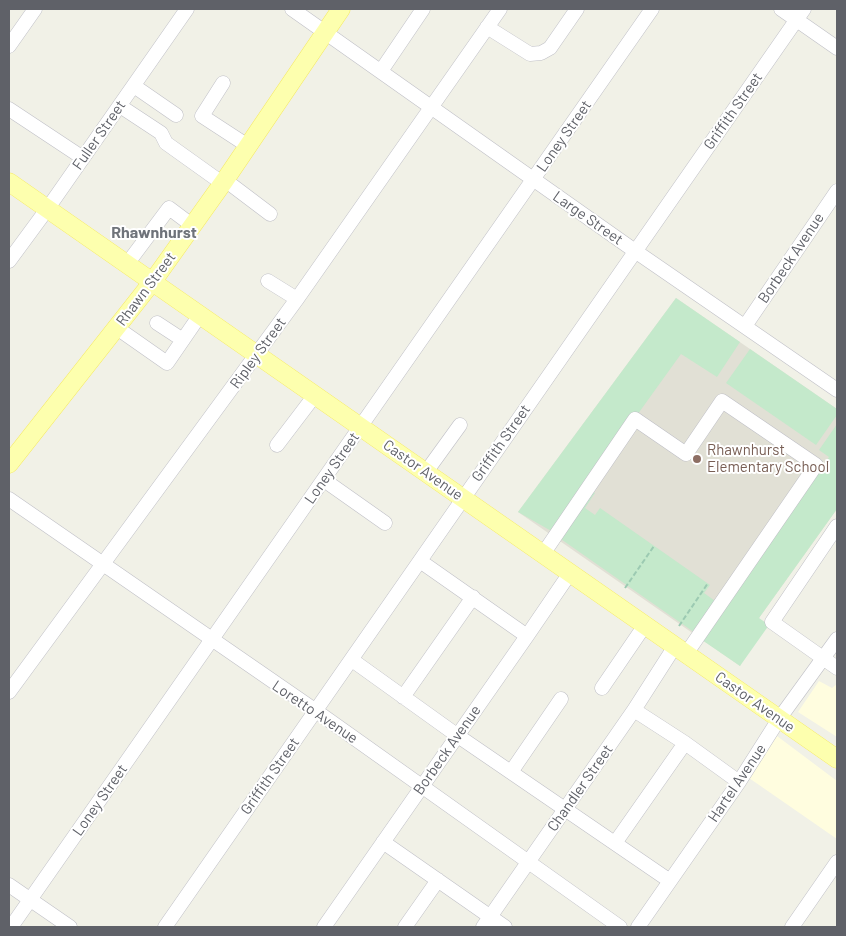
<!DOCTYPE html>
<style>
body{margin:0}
#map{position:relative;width:846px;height:936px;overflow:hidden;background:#f1f1e7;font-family:Barlow,sans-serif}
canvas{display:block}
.frame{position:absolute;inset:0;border:10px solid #5f6168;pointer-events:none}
</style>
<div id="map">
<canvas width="846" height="936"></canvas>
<div class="frame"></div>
</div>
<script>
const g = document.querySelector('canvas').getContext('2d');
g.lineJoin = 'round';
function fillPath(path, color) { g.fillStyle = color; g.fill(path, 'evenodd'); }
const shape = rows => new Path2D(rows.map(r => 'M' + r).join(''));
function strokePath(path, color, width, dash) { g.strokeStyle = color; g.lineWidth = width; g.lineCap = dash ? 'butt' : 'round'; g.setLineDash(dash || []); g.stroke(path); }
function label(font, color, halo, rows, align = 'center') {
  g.font = font + ' Barlow,sans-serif'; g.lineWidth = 4; g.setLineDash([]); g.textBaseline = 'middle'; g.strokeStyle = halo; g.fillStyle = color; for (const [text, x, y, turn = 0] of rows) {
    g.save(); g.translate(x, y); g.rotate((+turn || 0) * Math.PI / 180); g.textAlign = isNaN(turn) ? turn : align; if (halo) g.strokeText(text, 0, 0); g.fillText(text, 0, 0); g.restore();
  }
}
const commercial = shape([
 [819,681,832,688,837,684,837,737,798,712],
 [777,736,837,781,837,839,749,778]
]);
const education = shape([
 [676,298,837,409,837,509,759,618,740,666,518,512]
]);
const green = shape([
 [676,298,740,342,717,377,681,354,553,532,518,512],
 [750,349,837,409,837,415,816,445,726,383],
 [837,424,837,509,759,618,769,625,740,666,702,640,829,457,819,450],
 [590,489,595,493,585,508,595,515,600,508,710,585,704,593,718,603,698,635,558,537]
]);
const path = shape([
 [625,588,654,546],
 [679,626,708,583]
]);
const minor = shape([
 [292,9,635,251,837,390],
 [781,9,837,48],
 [487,27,530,54,541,53,550,48,577,9],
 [9,46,35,9],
 [381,71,423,9],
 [223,83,202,116,248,146],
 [134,86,176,115],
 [120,106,161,133,166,143,222,183],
 [9,109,83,158],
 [225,180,270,214],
 [9,261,48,208,187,9],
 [127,264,169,208,193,226],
 [268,281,297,299],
 [157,323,183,340],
 [745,326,837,191],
 [117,328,167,363,200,315],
 [277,445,315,395],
 [426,472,460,425],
 [324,480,385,523],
 [9,499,316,711,620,927],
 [837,526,772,622,837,668],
 [543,554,635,419,686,454,722,401,816,465,686,654],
 [420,561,527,636],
 [352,660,458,736,670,881],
 [602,688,645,625],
 [9,692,297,299,500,9],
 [403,697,473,597],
 [634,710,685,743,739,782],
 [511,772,561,699],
 [383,842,505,927],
 [615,843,685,743],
 [9,885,70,927],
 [11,927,652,9],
 [165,927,804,9],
 [324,927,527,636,570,573],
 [405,927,438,880],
 [483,927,634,710,675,646],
 [638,927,739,782,779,719,837,639],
 [792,927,837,862]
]);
const major = shape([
 [9,182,837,759],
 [9,464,153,281,225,180,341,9]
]);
const markers = [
 [697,459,5,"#8d6e63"]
];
const streetNames = [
 ["Griffith Street",733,111,-55],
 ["Fuller Street",99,135,-55],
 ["Loney Street",564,136,-55],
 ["Large Street",588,218,35],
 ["Borbeck Avenue",791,258,-56],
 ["Rhawn Street",146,289,-53],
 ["Ripley Street",258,353,-54],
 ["Griffith Street",501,443,-55],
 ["Loney Street",332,468,-55],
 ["Castor Avenue",423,470,35],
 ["Castor Avenue",755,702,35],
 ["Loretto Avenue",315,712,34],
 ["Borbeck Avenue",447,750,-55],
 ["Griffith Street",270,776,-55],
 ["Hartel Avenue",737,783,-56],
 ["Chandler Street",580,788,-55],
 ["Loney Street",100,800,-55]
];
const educationNames = [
 ["Rhawnhurst",707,450],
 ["Elementary School",707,467]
];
const neighbourhoodNames = [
 ["Rhawnhurst",154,233]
];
fillPath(commercial, '#fffddf');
fillPath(education, '#e1e0d5');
fillPath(green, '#c4e9cb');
strokePath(minor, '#bfbfc6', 15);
strokePath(major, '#f5e85c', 19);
strokePath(path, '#9ccab2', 2, [5, 2.5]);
strokePath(minor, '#fff', 14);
strokePath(major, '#fdffae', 18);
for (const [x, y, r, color] of markers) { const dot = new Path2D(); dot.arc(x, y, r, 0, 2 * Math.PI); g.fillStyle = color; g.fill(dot); strokePath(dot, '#fff', 2); }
label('15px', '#5f6168', '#fff', streetNames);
label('15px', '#785e54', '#fff', educationNames, 'left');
label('bold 16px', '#6f737a', '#fff', neighbourhoodNames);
</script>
